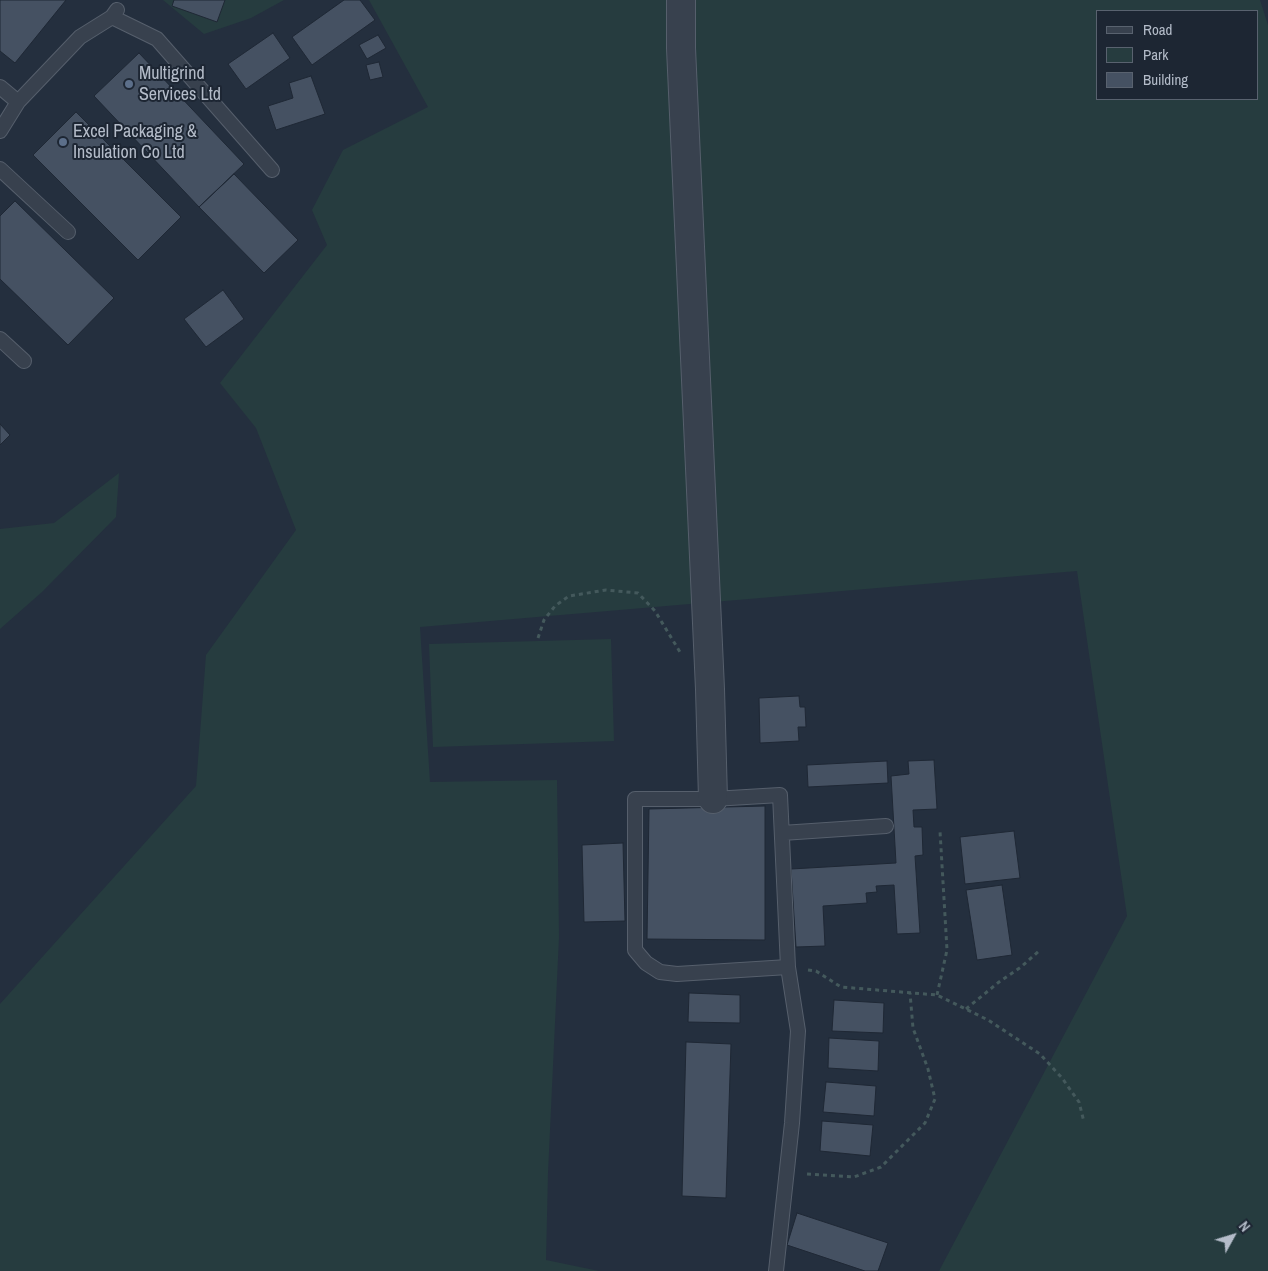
<!DOCTYPE html>
<style>
body{margin:0}
#map{position:relative;width:1268px;height:1271px;overflow:hidden;background:#242f3e;font-family:"Archivo Narrow",sans-serif}
canvas{display:block}
.legend{position:absolute;left:1096px;top:10px;width:162px;height:90px;box-sizing:border-box;background:#1d2633;border:1px solid #59626f;margin:0;padding:6px 9px;list-style:none;font-size:15px;color:#b4bcc9}
.legend li{display:flex;align-items:center;gap:10px;height:25px}
.legend b{width:25px;border:1px solid #59626f}
.north{position:absolute;left:1208px;top:1211px;width:50px;height:50px;-webkit-text-stroke:4px #1d2633;paint-order:stroke;rotate:51deg;font-size:14px;font-weight:700;line-height:20px;text-align:center;color:#b4bcc9}
.north::after{content:'';display:block;margin:auto;width:18px;height:22px;background:#b4bcc9;clip-path:polygon(50% 0,100% 100%,50% 72%,0 100%)}
</style>
<div id="map">
<canvas width="1268" height="1271"></canvas>
<ul class="legend">
<li><b style="height:6px;background:#38414e"></b>Road</li>
<li><b style="height:14px;background:#263c3f"></b>Park</li>
<li><b style="height:14px;background:#455162"></b>Building</li>
</ul>
<div class="north">N</div>
</div>
<script>
const g = document.querySelector('canvas').getContext('2d');
g.lineJoin = 'round';
function fillPath(path, color) { g.fillStyle = color; g.fill(path, 'evenodd'); }
const shape = rows => new Path2D(rows.map(r => 'M' + r).join(''));
function strokePath(path, color, width, dash) { g.strokeStyle = color; g.lineWidth = width; g.lineCap = dash ? 'butt' : 'round'; g.setLineDash(dash || []); g.stroke(path); }
function label(font, color, halo, rows, align = 'center') {
  g.font = font + ' "Archivo Narrow",sans-serif'; g.lineWidth = 4; g.setLineDash([]); g.textBaseline = 'middle'; g.strokeStyle = halo; g.fillStyle = color; for (const [text, x, y, turn = 0] of rows) {
    g.save(); g.translate(x, y); g.rotate((+turn || 0) * Math.PI / 180); g.textAlign = isNaN(turn) ? turn : align; if (halo) g.strokeText(text, 0, 0); g.fillText(text, 0, 0); g.restore();
  }
}
const green = shape([
 [163,0,284,0,251,18,204,34],
 [369,0,1260,0,1268,25,1268,1271,939,1271,1127,916,1077,571,420,627,430,782,557,780,559,937,548,1173,546,1260,599,1271,0,1271,0,1004,196,786,206,655,296,530,256,428,220,383,327,245,312,210,343,150,428,107],
 [1097,11,1257,11,1257,99,1097,99],
 [119,473,116,517,42,592,0,629,0,529,54,523],
 [611,639,614,741,433,747,429,644]
]);
const building = shape([
 [0,0,66,0,15,63,0,51,0,0],
 [174,0,225,0,217,22,172,6,174,0],
 [344,0,360,0,375,20,312,65,292,37,344,0],
 [273,33,290,58,246,89,228,64,273,33],
 [378,35,386,48,367,59,359,45,378,35],
 [139,53,244,164,199,207,94,96,139,53],
 [379,62,383,77,370,80,366,65,379,62],
 [311,76,325,114,276,130,268,106,293,98,289,83,311,76],
 [76,112,181,217,138,260,33,155,76,112],
 [234,174,298,240,264,273,199,207,234,174],
 [15,201,114,298,68,345,0,279,0,216,15,201],
 [223,290,244,319,206,347,184,319,223,290],
 [0,424,10,435,0,445,0,424],
 [799,696,800,707,805,707,806,727,798,727,799,741,760,743,759,698,799,696],
 [934,760,937,809,913,810,914,827,922,827,923,855,915,856,920,933,897,934,894,885,876,886,877,892,866,893,867,903,823,906,825,946,796,947,791,869,896,863,891,776,909,774,908,761,934,760],
 [887,761,888,783,808,787,807,765,887,761],
 [765,806,765,940,647,939,649,809,765,806],
 [1014,831,1020,878,965,884,960,837,1014,831],
 [623,843,625,921,584,922,582,845,623,843],
 [1002,885,1012,955,977,960,966,890,1002,885],
 [689,993,740,995,740,1023,688,1022,689,993],
 [834,1000,884,1003,883,1033,832,1031,834,1000],
 [829,1038,879,1041,878,1071,828,1068,829,1038],
 [686,1042,731,1044,726,1198,682,1196,686,1042],
 [826,1082,876,1086,874,1116,823,1112,826,1082],
 [822,1121,873,1125,870,1156,820,1151,822,1121],
 [797,1213,888,1243,878,1271,865,1271,787,1245,797,1213]
]);
const path = shape([
 [538,638,544,620,555,606,569,596,606,590,638,593,655,611,680,652],
 [808,970,816,971,841,987,937,995,988,1020,1040,1054,1062,1078,1079,1102,1084,1122],
 [937,995,947,950,940,831],
 [966,1009,999,982,1021,967,1040,950],
 [807,1174,854,1177,881,1167,925,1123,935,1099,928,1069,913,1028,910,993]
]);
const service = shape([
 [112,17,157,39,272,170],
 [0,87,18,102],
 [0,131,18,102,80,37,112,17,117,10],
 [0,169,68,232],
 [0,339,24,361],
 [782,833,886,826],
 [776,1271,792,1123,798,1031,788,967,780,795,713,799,635,799,635,950,646,963,660,972,677,974,788,967]
]);
const minor = shape([
 [681,0,681,48,710,689,713,799]
]);
const markers = [
 [129,84,5,"#5c6f8a"],
 [63,142,5,"#5c6f8a"]
];
const poiNames = [
 ["Multigrind",139,74],
 ["Services Ltd",139,95],
 ["Excel Packaging &",73,132],
 ["Insulation Co Ltd",73,153]
];
fillPath(green, '#263c3f');
fillPath(building, '#455162');
strokePath(building, '#1f2835', 1);
strokePath(service, '#565f6c', 16);
strokePath(minor, '#565f6c', 30);
strokePath(path, '#44595c', 3, [4, 4]);
strokePath(service, '#38414e', 14);
strokePath(minor, '#38414e', 28);
for (const [x, y, r, color] of markers) { const dot = new Path2D(); dot.arc(x, y, r, 0, 2 * Math.PI); g.fillStyle = color; g.fill(dot); strokePath(dot, '#1d2633', 2); }
label('18px', '#b4bcc9', '#1d2633', poiNames, 'left');
</script>
